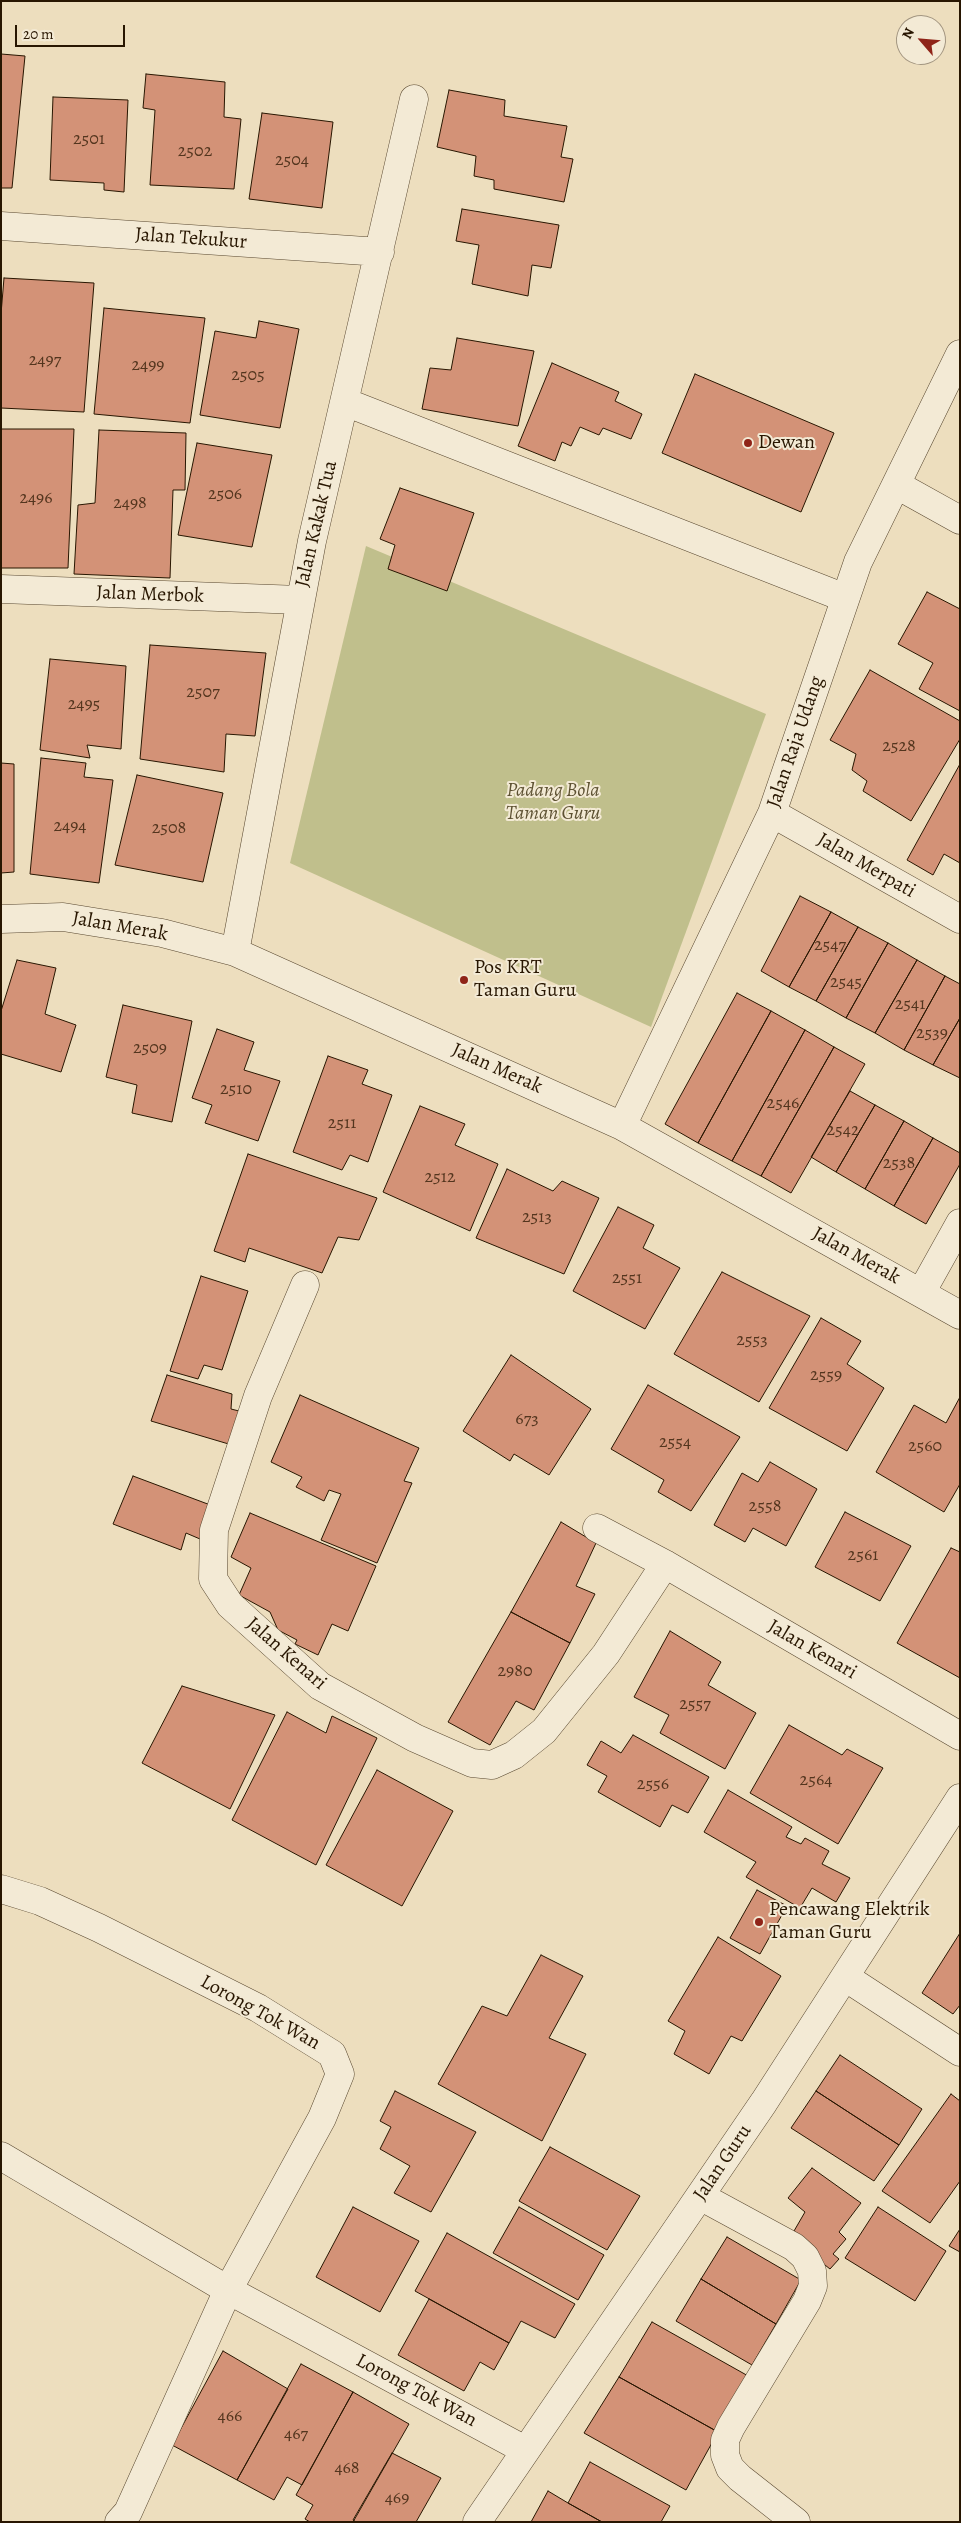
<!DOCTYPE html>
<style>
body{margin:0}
#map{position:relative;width:961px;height:2523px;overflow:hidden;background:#eddebe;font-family:Alegreya,serif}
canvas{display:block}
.frame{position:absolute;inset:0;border:2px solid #281601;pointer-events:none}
.north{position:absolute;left:896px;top:15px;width:50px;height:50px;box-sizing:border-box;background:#f3ead5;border:1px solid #a29580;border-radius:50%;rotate:297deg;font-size:14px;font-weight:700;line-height:20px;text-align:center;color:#281601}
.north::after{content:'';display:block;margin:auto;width:18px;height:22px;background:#8f2418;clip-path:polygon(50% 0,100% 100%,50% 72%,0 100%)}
.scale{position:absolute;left:15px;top:25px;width:110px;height:22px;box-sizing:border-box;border:2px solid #281601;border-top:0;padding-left:6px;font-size:15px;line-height:18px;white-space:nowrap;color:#281601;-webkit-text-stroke:4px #f3ead5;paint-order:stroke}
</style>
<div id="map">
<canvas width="961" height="2523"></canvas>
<div class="frame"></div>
<div class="north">N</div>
<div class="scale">20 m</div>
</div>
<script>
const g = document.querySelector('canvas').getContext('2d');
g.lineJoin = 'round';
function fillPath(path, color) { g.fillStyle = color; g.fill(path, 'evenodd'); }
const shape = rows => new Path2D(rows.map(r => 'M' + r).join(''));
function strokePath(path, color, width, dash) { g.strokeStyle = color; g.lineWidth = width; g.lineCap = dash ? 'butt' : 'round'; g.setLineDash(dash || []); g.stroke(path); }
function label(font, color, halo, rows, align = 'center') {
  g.font = font + ' Alegreya,serif'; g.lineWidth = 4; g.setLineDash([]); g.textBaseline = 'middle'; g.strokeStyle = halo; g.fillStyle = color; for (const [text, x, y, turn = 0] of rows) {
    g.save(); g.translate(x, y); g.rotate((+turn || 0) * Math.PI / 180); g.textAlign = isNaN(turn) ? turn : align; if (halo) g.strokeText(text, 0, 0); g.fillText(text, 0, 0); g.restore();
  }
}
const green = shape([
 [366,546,766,714,651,1027,290,863]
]);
const building = shape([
 [1,54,25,56,12,188,1,188,1,54],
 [146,74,225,82,224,117,241,119,234,189,150,185,155,110,143,108,146,74],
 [449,90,505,100,504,116,567,126,561,157,573,159,564,202,494,189,494,180,474,176,476,156,437,147,449,90],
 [53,97,128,100,124,192,104,190,104,183,50,180,53,97],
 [262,113,333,122,322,208,249,199,262,113],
 [462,209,559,225,551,268,532,265,528,296,472,284,479,245,456,241,462,209],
 [4,278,94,283,84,412,1,408,1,314,4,278],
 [104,308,205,318,190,423,94,414,104,308],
 [259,321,299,329,280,428,200,415,215,331,256,338,259,321],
 [457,338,534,351,518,426,422,409,430,368,451,370,457,338],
 [552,363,619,392,615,401,642,414,631,439,603,428,599,435,580,427,571,446,562,442,555,461,518,446,552,363],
 [695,374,834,433,801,512,662,453,695,374],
 [1,429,74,429,68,568,1,568,1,429],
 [99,430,186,433,185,490,173,490,170,578,74,574,78,505,95,503,99,430],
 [197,443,272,455,252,547,178,535,197,443],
 [400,488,474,513,447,591,388,569,395,545,380,539,400,488],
 [927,592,960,609,960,711,919,689,933,663,898,644,927,592],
 [150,645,266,653,255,736,226,734,224,772,140,759,150,645],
 [50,659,126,666,121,749,87,745,90,758,40,750,50,659],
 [870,670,960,721,960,739,911,821,863,791,867,781,852,770,856,754,830,740,870,670],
 [41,758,86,763,84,777,113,780,99,883,30,874,41,758],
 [1,763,14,764,14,872,1,873,1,763],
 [960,764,960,863,944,854,933,875,907,860,960,764],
 [137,775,223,793,203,882,115,865,137,775],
 [800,896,831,912,789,987,761,971,800,896],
 [831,912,858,927,816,1001,789,987,831,912],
 [858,927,888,943,846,1018,816,1001,858,927],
 [888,943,917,960,875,1033,846,1018,888,943],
 [17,960,56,968,45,1014,76,1025,61,1072,1,1054,1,1011,17,960],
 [917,960,945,976,904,1050,875,1033,917,960],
 [945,976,960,984,960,1018,933,1065,904,1050,945,976],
 [737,993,771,1011,698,1143,665,1124,737,993],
 [123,1005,192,1021,172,1122,132,1113,137,1085,106,1077,123,1005],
 [771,1011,805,1030,732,1161,698,1143,771,1011],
 [960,1018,960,1078,933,1065,960,1018],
 [217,1029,254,1042,244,1070,280,1081,258,1141,205,1123,212,1105,192,1098,217,1029],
 [805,1030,834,1047,761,1176,732,1161,805,1030],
 [834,1047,865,1064,791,1193,761,1176,834,1047],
 [328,1056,368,1070,362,1084,392,1095,368,1162,350,1155,342,1170,293,1152,328,1056],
 [850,1091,875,1105,836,1172,811,1157,850,1091],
 [875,1105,904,1121,865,1189,836,1172,875,1105],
 [420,1106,465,1124,455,1145,498,1164,470,1231,383,1192,420,1106],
 [904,1121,933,1138,894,1206,865,1189,904,1121],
 [933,1138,960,1153,960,1164,926,1224,894,1206,933,1138],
 [248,1154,377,1198,359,1240,338,1237,322,1273,249,1248,245,1262,214,1251,248,1154],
 [507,1169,553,1191,562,1181,599,1198,564,1274,476,1238,507,1169],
 [618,1207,654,1225,643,1248,680,1268,645,1329,573,1291,618,1207],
 [722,1272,810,1316,759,1402,674,1354,722,1272],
 [201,1276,248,1291,222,1370,204,1365,198,1379,170,1371,201,1276],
 [821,1318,861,1341,847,1364,884,1388,847,1451,769,1408,821,1318],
 [511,1355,591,1409,549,1475,514,1454,510,1461,463,1431,511,1355],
 [167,1375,232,1394,231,1409,243,1412,232,1445,151,1421,167,1375],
 [648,1385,740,1437,691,1511,658,1492,664,1480,611,1449,648,1385],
 [300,1395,419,1448,404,1481,412,1483,377,1563,321,1540,341,1494,329,1490,324,1501,296,1487,302,1477,271,1462,300,1395],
 [960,1397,960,1484,944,1512,876,1472,914,1405,946,1423,960,1397],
 [770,1462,817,1489,786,1546,753,1528,745,1542,714,1525,742,1473,758,1482,770,1462],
 [133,1476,213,1506,200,1539,186,1533,181,1550,113,1524,133,1476],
 [845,1512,911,1546,880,1601,815,1567,845,1512],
 [250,1513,376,1566,348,1631,332,1624,318,1655,295,1644,297,1640,278,1630,270,1612,239,1595,251,1568,231,1557,250,1513],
 [561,1522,596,1543,576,1586,595,1594,570,1643,511,1612,561,1522],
 [951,1548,960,1552,960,1678,897,1643,951,1548],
 [511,1612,570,1643,534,1710,516,1701,490,1745,448,1722,511,1612],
 [670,1631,721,1662,708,1685,756,1713,725,1769,660,1733,669,1715,634,1697,670,1631],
 [182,1686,275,1715,230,1809,142,1763,182,1686],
 [287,1712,326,1733,332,1716,377,1738,316,1865,232,1820,287,1712],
 [789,1725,842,1755,847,1749,883,1768,838,1844,750,1793,789,1725],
 [633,1735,709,1777,688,1813,672,1805,660,1827,598,1792,607,1776,587,1765,601,1741,621,1753,633,1735],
 [377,1770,453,1811,402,1906,326,1865,377,1770],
 [728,1790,792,1827,786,1837,801,1844,805,1838,829,1851,822,1864,850,1878,836,1902,812,1888,800,1908,746,1877,756,1862,704,1832,728,1790],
 [757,1890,787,1906,760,1954,730,1938,757,1890],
 [960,1933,960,2005,953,2014,922,1993,960,1933],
 [718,1937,781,1976,742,2041,731,2036,709,2074,674,2054,685,2031,668,2021,718,1937],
 [541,1955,583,1976,549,2038,586,2054,542,2141,438,2084,482,2006,507,2016,541,1955],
 [840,2055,922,2109,899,2145,816,2091,840,2055],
 [395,2091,476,2132,431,2212,394,2193,410,2166,380,2149,391,2127,380,2121,395,2091],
 [816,2091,899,2145,874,2181,791,2128,816,2091],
 [951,2094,960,2101,960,2181,930,2223,882,2191,951,2094],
 [550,2147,640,2196,607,2250,519,2201,550,2147],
 [812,2168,861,2203,839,2232,846,2239,833,2254,839,2259,830,2269,805,2249,810,2244,794,2231,805,2212,788,2198,812,2168],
 [353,2207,419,2241,380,2312,316,2277,353,2207],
 [519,2207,604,2255,578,2300,493,2253,519,2207],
 [878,2207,946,2251,915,2301,845,2258,878,2207],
 [960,2229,960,2252,949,2246,960,2229],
 [447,2233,575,2304,555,2338,521,2321,509,2343,415,2291,447,2233],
 [727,2237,801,2280,776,2324,701,2279,727,2237],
 [701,2279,776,2324,752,2365,676,2321,701,2279],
 [429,2299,509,2343,494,2370,480,2362,464,2391,398,2355,429,2299],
 [652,2322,750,2377,718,2432,619,2377,652,2322],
 [223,2351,288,2389,237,2480,172,2445,223,2351],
 [301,2364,353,2392,302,2485,287,2477,274,2500,237,2480,301,2364],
 [619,2377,718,2432,686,2490,584,2433,619,2377],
 [353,2392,409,2424,353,2522,310,2522,305,2519,313,2505,296,2495,353,2392],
 [392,2453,441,2478,416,2522,356,2522,353,2520,392,2453],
 [590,2462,670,2506,661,2522,602,2522,568,2503,590,2462],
 [548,2491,568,2503,602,2522,531,2522,548,2491]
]);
const minor = shape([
 [1,226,380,252],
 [345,402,845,598],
 [897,485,960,520],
 [1,589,300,600],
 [772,813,960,919],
 [1,919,63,917,162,933,235,952,622,1126,960,1315],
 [235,952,312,541,414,99],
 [622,1126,772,813,858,562,960,354],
 [305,1285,258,1396,214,1530,213,1579,230,1605,320,1686,415,1738,472,1763,492,1765,514,1755,544,1731,606,1654,665,1564],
 [921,1293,960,1223],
 [597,1528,665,1564,960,1736],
 [1,1889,40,1901,99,1928,258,2008,332,2054,340,2074,322,2118,228,2290,128,2512,119,2522],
 [845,1977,960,2052],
 [1,2156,228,2290,525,2450],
 [700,2196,794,2247,805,2257,812,2271,813,2286,807,2301,731,2427,725,2440,725,2455,730,2468,740,2478,796,2522],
 [477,2522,764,2102,960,1798]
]);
const markers = [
 [748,443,5,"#8f2418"],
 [464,980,5,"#8f2418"],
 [759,1922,5,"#8f2418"]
];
const numberNames = [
 ["2501",89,140],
 ["2502",195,152],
 ["2504",292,161],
 ["2497",45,361],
 ["2499",148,366],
 ["2505",248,376],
 ["2506",225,495],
 ["2496",36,499],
 ["2498",130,504],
 ["2507",203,693],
 ["2495",84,705],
 ["2528",899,747],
 ["2494",70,827],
 ["2508",169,829],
 ["2547",830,946],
 ["2545",846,983],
 ["2541",910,1005],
 ["2539",932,1034],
 ["2509",150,1049],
 ["2510",236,1090],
 ["2546",783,1104],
 ["2511",342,1124],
 ["2542",843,1131],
 ["2538",899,1164],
 ["2512",440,1178],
 ["2513",537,1218],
 ["2551",627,1279],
 ["2553",752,1341],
 ["2559",826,1376],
 ["673",527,1420],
 ["2554",675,1443],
 ["2560",925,1447],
 ["2558",765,1507],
 ["2561",863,1556],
 ["2980",515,1672],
 ["2557",695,1705],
 ["2564",816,1781],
 ["2556",653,1785],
 ["466",230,2417],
 ["467",296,2435],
 ["468",347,2469],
 ["469",397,2499]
];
const streetNames = [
 ["Jalan Tekukur",191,239,4],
 ["Jalan Kakak Tua",317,524,-77],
 ["Jalan Merbok",150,595,2],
 ["Jalan Raja Udang",796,742,-71],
 ["Jalan Merpati",866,866,30],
 ["Jalan Merak",120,927,10],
 ["Jalan Merak",497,1069,24],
 ["Jalan Merak",856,1256,29],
 ["Jalan Kenari",812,1650,30],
 ["Jalan Kenari",286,1654,41],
 ["Lorong Tok Wan",260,2013,29],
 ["Jalan Guru",723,2163,-56],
 ["Lorong Tok Wan",416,2391,28]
];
const poiNames = [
 ["Dewan",758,443],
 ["Pos KRT",474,968],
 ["Taman Guru",474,991],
 ["Pencawang Elektrik",769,1910],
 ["Taman Guru",769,1933]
];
const parkNames = [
 ["Padang Bola",553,791],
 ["Taman Guru",553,814]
];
fillPath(green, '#c0bf8c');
fillPath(building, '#d39277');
strokePath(building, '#281601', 1);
strokePath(minor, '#594830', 29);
strokePath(minor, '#f3ead5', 28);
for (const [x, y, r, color] of markers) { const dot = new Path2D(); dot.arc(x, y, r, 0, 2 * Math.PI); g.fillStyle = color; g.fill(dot); strokePath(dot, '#f3ead5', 2); }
label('18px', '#53351e', null, numberNames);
label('20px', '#281601', '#f3ead5', streetNames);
label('20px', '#281601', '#f3ead5', poiNames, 'left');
label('italic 20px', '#5d5132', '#f3ead5', parkNames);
</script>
